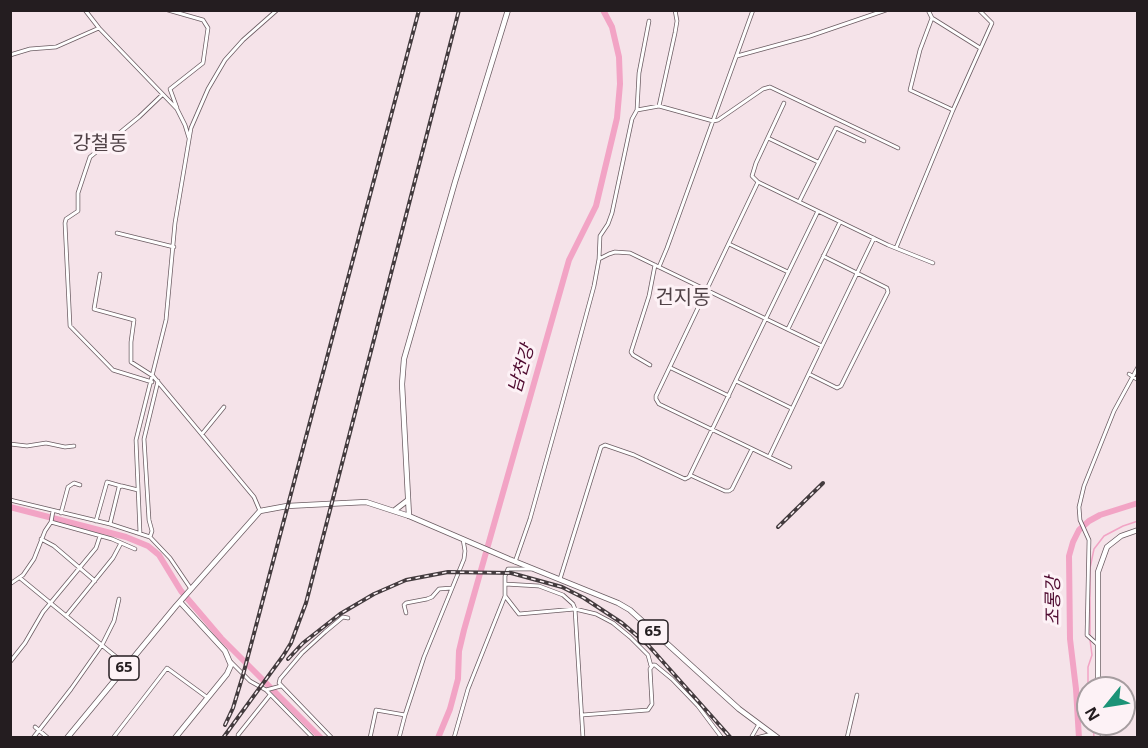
<!DOCTYPE html>
<meta charset="utf-8">
<style>
body{margin:0}
#map{position:relative;width:1148px;height:748px;overflow:hidden;background:#f5e3e9;font-family:"Open Sans",sans-serif}
canvas{display:block}
.frame{position:absolute;inset:0;border:12px solid #241d20;pointer-events:none}
.north{position:absolute;left:1076px;top:676px;width:60px;height:60px;box-sizing:border-box;background:#fdf2f6;border:2px solid #a69da0;border-radius:50%;rotate:240deg;font-size:16px;font-weight:700;line-height:24px;text-align:center;color:#241d20}
.north::after{content:'';display:block;margin:auto;width:21px;height:27px;background:#1c9377;clip-path:polygon(50% 0,100% 100%,50% 72%,0 100%)}
</style>
<div id="map">
<canvas width="1148" height="748"></canvas>
<div class="frame"></div>
<div class="north">N</div>
</div>
<script>
const g = document.querySelector('canvas').getContext('2d');
g.lineJoin = 'round';
const shape = rows => new Path2D(rows.map(r => 'M' + r).join(''));
function strokePath(path, color, width, dash) { g.strokeStyle = color; g.lineWidth = width; g.lineCap = dash ? 'butt' : 'round'; g.setLineDash(dash || []); g.stroke(path); }
function label(font, color, halo, rows, align = 'center') {
  g.font = font + ' "Open Sans","Noto Sans KR",sans-serif'; g.lineWidth = 6; g.setLineDash([]); g.textBaseline = 'middle'; g.strokeStyle = halo; g.fillStyle = color; for (const [text, x, y, turn = 0] of rows) {
    g.save(); g.translate(x, y); g.rotate((+turn || 0) * Math.PI / 180); g.textAlign = isNaN(turn) ? turn : align; if (halo) g.strokeText(text, 0, 0); g.fillText(text, 0, 0); g.restore();
  }
}
const stream = shape([
 [1090,635,1090,568,1094,549,1104,536,1123,526,1138,521],
 [1088,703,1088,667,1092,655,1090,640],
 [1093,724,1094,738]
]);
const river = shape([
 [10,507,126,537,148,546,159,555,181,591,221,638,321,738],
 [438,738,450,709,458,679,459,651,464,630,569,260,596,206,617,118,620,84,619,57,612,27,603,10],
 [1079,738,1076,689,1070,639,1069,556,1073,542,1079,530,1089,521,1100,515,1138,503]
]);
const minor = shape([
 [85,10,99,28,177,109,185,125,189,138],
 [168,10,203,20,208,28,203,63,170,89,177,108],
 [928,10,932,18,920,50,910,90,953,110],
 [932,18,980,48],
 [10,55,30,49,56,47,99,28],
 [737,56,810,36,886,10],
 [659,106,675,33,677,21,675,10],
 [637,110,639,73,649,21],
 [768,138,818,162],
 [758,182,752,176,756,163,784,103],
 [799,202,836,128,864,141],
 [117,233,174,247],
 [729,244,788,272],
 [896,248,953,110,992,23,979,10],
 [599,259,600,236,608,224,612,213,632,119,637,110,659,106,713,121,718,120,763,89,770,87,898,148],
 [659,267,667,248,753,10],
 [100,274,94,309,134,320,131,342,131,362,153,376,254,497,260,511],
 [788,329,840,222],
 [822,346,874,238],
 [650,365,633,355,631,352,649,296,655,265],
 [671,368,729,396],
 [809,374,837,388,841,386,888,292,887,288,823,256],
 [1129,374,1138,380],
 [736,381,791,408],
 [152,382,113,370,70,326,65,223,66,219,78,211,78,193,90,157,139,117,162,95],
 [202,434,224,407],
 [10,444,27,446,46,443,65,447,74,446],
 [790,467,659,404,656,399,656,396,758,182,888,245,933,263],
 [690,475,725,491,729,491,732,489,752,449],
 [10,500,110,524,150,537,170,558,191,589],
 [61,513,68,487,74,483,80,485],
 [96,521,107,482,121,486],
 [51,522,112,539,135,549],
 [110,524,119,487,122,486,138,490],
 [140,533,136,440,166,320,175,223,191,128,208,89,225,60,243,40,277,10],
 [150,537,152,531,149,520,144,439,158,381],
 [41,539,54,546,95,581],
 [515,562,530,519,561,408,594,286,599,259,609,254,615,252,630,253,822,346,769,457],
 [531,569,508,569,505,576,505,596,519,614,575,609,596,614,613,623,630,637,648,655,651,666],
 [20,578,126,665],
 [560,579,601,447,605,445,634,455,685,479,689,477,818,211],
 [10,584,23,575,34,559,45,531,51,522,53,511],
 [505,584,539,586,563,595,573,604,575,609,583,738],
 [406,613,404,605,406,603,427,599,432,597,439,589,452,588],
 [66,616,113,558,121,543],
 [1097,644,1087,635,1089,540,1080,520,1079,507,1084,486,1114,411,1138,367],
 [10,662,25,643,43,612,96,548,100,536],
 [231,662,250,681,266,690,313,738],
 [266,690,281,686],
 [582,715,648,710,652,704,650,669,653,665,655,665,672,679,698,706,722,738],
 [35,727,48,738],
 [238,735,270,695],
 [33,738,71,689,102,645,114,621,119,599],
 [113,738,167,668,208,698],
 [332,738,279,683,280,679,302,653,325,632,343,617,348,618],
 [370,738,376,710,405,715],
 [399,738,405,715,424,657,464,559,465,551,463,539],
 [454,738,468,689,505,596],
 [751,738,759,724],
 [756,738,772,734],
 [847,738,857,695]
]);
const major = shape([
 [395,510,408,500],
 [409,516,402,384,404,359,455,182,508,10],
 [1098,688,1098,572,1107,547,1121,536,1138,530],
 [1102,724,1103,738],
 [67,738,176,606,260,511,287,506,366,502,409,516,509,559,618,603,630,610,739,709,778,738],
 [175,738,227,674,231,665,225,651,180,602]
]);
const rail = shape([
 [778,527,823,483],
 [288,659,303,643,340,614,374,594,406,580,448,572,511,573,562,587,584,598,622,623,648,645,731,738],
 [225,725,233,708,243,675,419,10],
 [223,738,283,656,291,643,306,603,459,10]
]);
const shields = [
 [653,632,30],
 [124,668,30]
];
const shieldNames = [
 ["65",653,632],
 ["65",124,668]
];
const waterNames = [
 ["남천강",522,369,-74],
 ["조롱강",1054,601,-90]
];
const quarterNames = [
 ["강철동",100,144],
 ["건지동",683,298]
];
strokePath(stream, '#f2a4c5', 1.5);
strokePath(river, '#f2a4c5', 6);
strokePath(minor, '#6b5c62', 4.5);
strokePath(major, '#6b5c62', 6);
strokePath(minor, '#fff', 3);
strokePath(major, '#fff', 4.5);
strokePath(rail, '#433b3e', 4);
strokePath(rail, '#fdf2f6', 1.5, [4.5]);
for (const [x, y, w] of shields) { const box = new Path2D(); box.roundRect(x - w / 2, y - 12, w, 24, 4.5); g.fillStyle = '#fdf2f6'; g.fill(box); strokePath(box, '#241d20', 1.5); }
label('bold 15px', '#241d20', null, shieldNames);
label('italic 18px', '#4f0b30', '#fdf2f6', waterNames);
label('20px', '#504247', '#fdf2f6', quarterNames);
</script>
